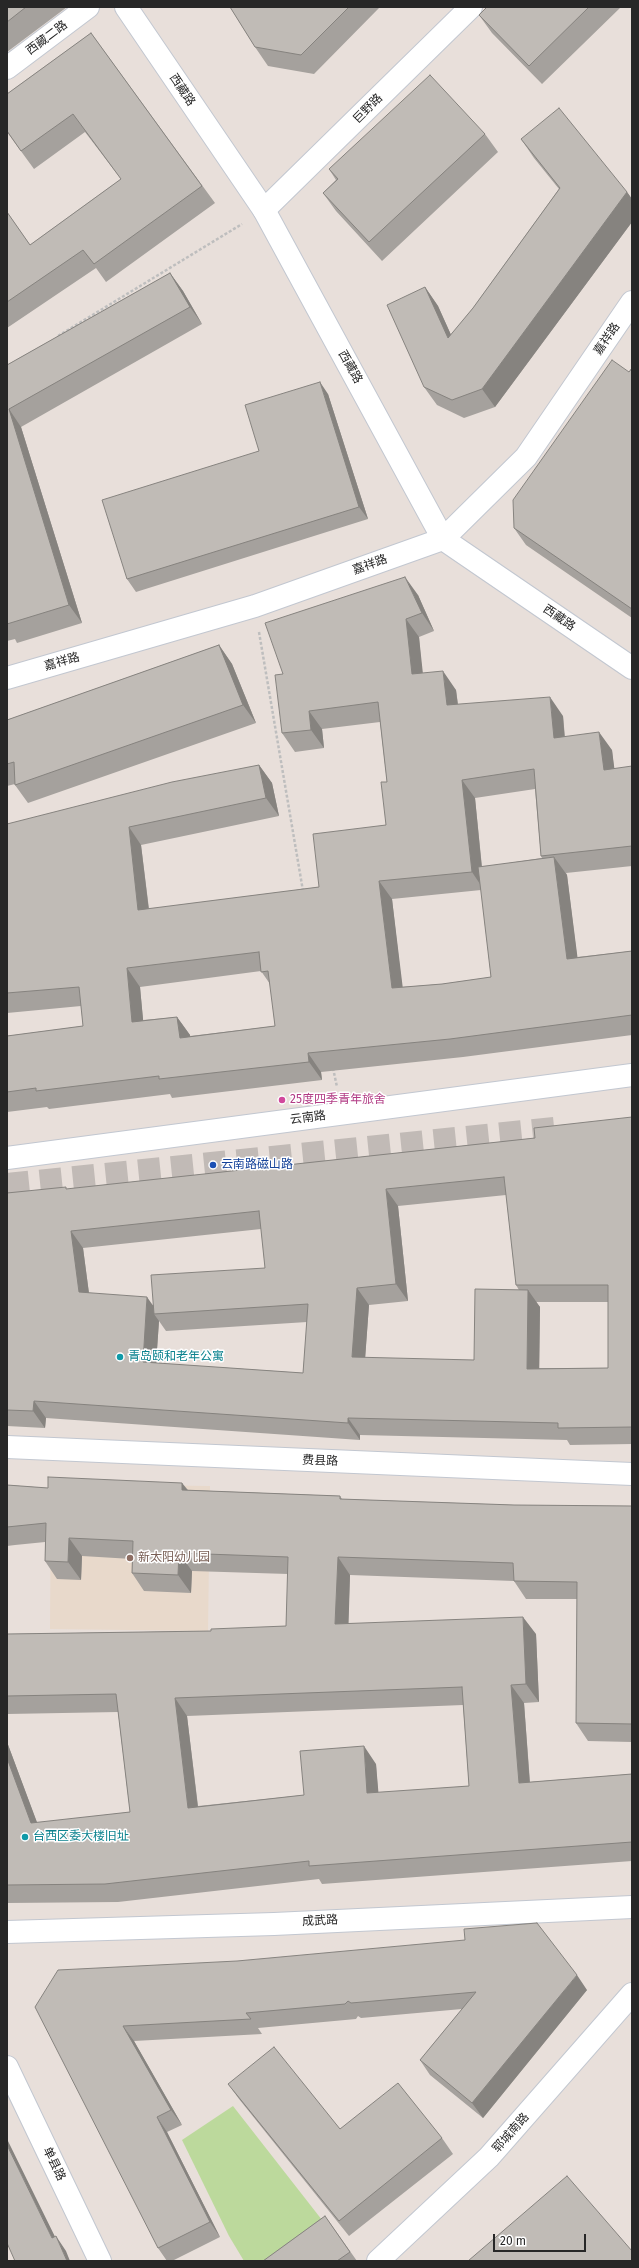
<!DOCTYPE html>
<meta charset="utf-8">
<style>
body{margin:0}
#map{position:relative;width:639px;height:2268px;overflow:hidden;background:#e8dfda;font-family:"Fira Sans",sans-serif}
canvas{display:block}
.frame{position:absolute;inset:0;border:8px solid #272727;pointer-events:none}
.scale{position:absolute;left:493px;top:2234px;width:93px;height:18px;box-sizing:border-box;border:2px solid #272727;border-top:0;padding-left:5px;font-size:12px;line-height:14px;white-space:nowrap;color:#272727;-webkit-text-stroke:3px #fff;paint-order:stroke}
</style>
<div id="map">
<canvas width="639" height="2268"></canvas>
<div class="frame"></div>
<div class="scale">20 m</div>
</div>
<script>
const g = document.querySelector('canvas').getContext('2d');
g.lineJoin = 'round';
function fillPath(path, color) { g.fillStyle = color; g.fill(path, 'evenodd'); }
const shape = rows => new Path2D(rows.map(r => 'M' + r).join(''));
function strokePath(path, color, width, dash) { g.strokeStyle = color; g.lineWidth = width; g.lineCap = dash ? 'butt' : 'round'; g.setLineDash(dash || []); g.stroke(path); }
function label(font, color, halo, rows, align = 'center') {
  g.font = font + ' "Fira Sans","Noto Sans SC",sans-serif'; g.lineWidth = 3; g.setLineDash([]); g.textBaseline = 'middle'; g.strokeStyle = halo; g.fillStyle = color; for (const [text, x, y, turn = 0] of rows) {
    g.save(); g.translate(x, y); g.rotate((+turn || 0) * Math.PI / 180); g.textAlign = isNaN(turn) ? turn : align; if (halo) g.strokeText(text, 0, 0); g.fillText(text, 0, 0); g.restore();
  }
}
const education = shape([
 [51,1484,210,1486,208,1631,50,1629]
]);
const green = shape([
 [233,2106,322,2220,264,2261,244,2261,229,2236,182,2140]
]);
const highwayTunnel = shape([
 [7,1184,563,1127]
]);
const path = shape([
 [58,336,242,224],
 [259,632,303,891],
 [333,1068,337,1087]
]);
const street = shape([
 [7,68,88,7],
 [264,210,471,7],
 [7,678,255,606,443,539,526,457,632,302],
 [7,1932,274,1924,632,1907],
 [378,2261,489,2157,632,1994]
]);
const secondary = shape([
 [126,7,264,210,443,539,632,668],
 [7,1158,632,1075],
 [7,1447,632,1474],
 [7,2067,100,2261]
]);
const wall = shape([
 [7,7,67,7,7,52],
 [230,7,380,7,314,74,268,66,255,47],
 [487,7,621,7,542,84,492,33,479,15],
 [91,33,215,203,106,282,96,268,7,328,7,212,30,245,121,179,85,132,34,169,7,132,7,94],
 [485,134,498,152,382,261,336,211,323,193,336,180,329,169],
 [521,139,627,192,632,199,632,222,495,407,464,418,437,405,424,387,425,287,438,306,451,335,473,308,559,189,534,158],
 [170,273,183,291,202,324,21,427,82,623,17,643,15,639,7,641,7,365],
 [632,368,632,618,526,545,514,528],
 [328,394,368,519,136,592,127,579,259,451],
 [418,595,434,631,419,637,422,673,456,690,458,704,563,716,565,737,612,750,614,769,632,766,632,866,566,873,567,875,577,957,632,951,632,1035,463,1057,321,1072,322,1080,172,1098,170,1094,49,1109,47,1107,7,1112,7,1036,83,1026,81,1006,7,1013,7,824,259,765,272,783,279,816,141,845,149,909,319,887,386,825,387,782,380,722,322,729,324,748,295,752,282,733,283,674],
 [535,789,541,856,542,858,482,867,475,798],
 [481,890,491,977,442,984,402,987,392,899],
 [261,971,270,984,275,1026,190,1036,190,1035,177,1017,143,1020,140,987],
 [219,645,232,664,256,723,28,803,15,785,15,784,7,786,7,720],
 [632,1117,632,1444,570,1445,567,1440,360,1435,360,1440,46,1418,45,1428,7,1426,7,1193,67,1189,535,1138],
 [506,1195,516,1285,519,1290,474,1360,365,1358,369,1305,408,1301,398,1206],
 [261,1229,265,1268,153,1305,89,1293,83,1248],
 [536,1302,608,1302,608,1368,539,1368,540,1307],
 [159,1321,166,1331,307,1322,303,1373,156,1363],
 [182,1483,188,1490,340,1496,342,1499,514,1505,632,1506,632,1742,588,1741,576,1723,577,1599,526,1599,514,1581,350,1575,348,1623,536,1634,539,1702,524,1703,530,1782,632,1774,632,1861,322,1884,319,1879,118,1902,7,1903,7,1742,37,1823,130,1812,118,1712,7,1714,7,1634,211,1631,286,1626,288,1574,192,1571,191,1593,144,1591,132,1573,132,1559,82,1556,81,1580,57,1579,45,1561,45,1542,15,1545,7,1546,7,1485,48,1488],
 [463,1705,469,1786,378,1793,376,1764,304,1795,198,1806,187,1716],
 [58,1970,587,1990,483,2118,430,2075,420,2060,462,2009,361,2018,358,2016,356,2019,258,2028,262,2034,134,2041,182,2125,167,2132,220,2237,172,2261,167,2261,158,2248],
 [228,2084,340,2129,442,2138,453,2154,349,2236,239,2099],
 [325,2216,357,2261,263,2261]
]);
const shadedWall = shape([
 [627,192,632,199,632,222,495,407,482,389],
 [170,273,183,291,202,324,190,307],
 [425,287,438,306,461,357,448,338],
 [320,382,328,394,368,519,359,507],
 [9,409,21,427,82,623,69,605],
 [405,577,418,595,434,631,422,613],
 [406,619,419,637,425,693,412,674],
 [219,645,232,664,256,723,243,705],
 [443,671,456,690,460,723,447,705],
 [550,697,563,716,566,757,554,738],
 [309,711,322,729,324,748,311,730],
 [599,732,612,750,617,789,604,770],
 [259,765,272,783,279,816,266,798],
 [462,780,475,798,484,890,472,872],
 [129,827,141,845,151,928,138,910],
 [554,857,567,875,580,977,567,959],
 [379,881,392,899,405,1006,392,988],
 [127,968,140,987,145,1040,132,1022],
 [177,1017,190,1035,193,1056,180,1038],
 [308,1053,321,1072,322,1080,309,1062],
 [386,1189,398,1206,408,1301,396,1284],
 [71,1231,83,1248,91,1309,79,1292],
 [357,1288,369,1305,364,1374,352,1357],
 [528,1290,540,1307,539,1386,527,1369],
 [147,1297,159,1314,154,1314,159,1321,155,1379,143,1362],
 [34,1401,46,1418,45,1428,33,1411],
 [348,1418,360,1435,360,1440,348,1423],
 [182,1483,195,1500,182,1490],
 [69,1538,82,1556,81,1580,68,1562],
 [179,1553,192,1571,191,1593,178,1575],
 [338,1557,350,1575,348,1642,335,1624],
 [523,1617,536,1634,539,1702,526,1684],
 [511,1685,524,1703,531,1800,519,1783],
 [175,1698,187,1716,200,1825,188,1808],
 [7,1742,44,1841,31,1823,7,1758],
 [364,1746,376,1764,380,1811,367,1793],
 [577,1975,587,1990,483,2118,472,2103],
 [123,2026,134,2041,182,2125,171,2110],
 [157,2117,167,2132,220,2237,210,2222],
 [7,2139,63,2253,52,2238,7,2145],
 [56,2236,66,2251,70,2261,67,2261]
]);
const building = shape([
 [7,7,26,7,7,22,7,7],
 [230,7,349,7,301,55,255,47,230,7],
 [487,7,589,7,529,66,479,15,487,7],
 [91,33,202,186,94,264,83,250,7,302,7,212,30,245,121,179,73,114,21,151,7,131,7,94,91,33],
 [430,75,485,134,369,242,323,193,338,179,329,169,430,75],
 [559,108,627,192,482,389,452,400,424,387,387,305,425,287,448,338,473,308,560,188,521,139,559,108],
 [170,273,190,307,9,409,69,605,7,624,7,365,170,273],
 [612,360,629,372,632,368,632,609,514,528,513,500,612,360],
 [320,382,359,507,127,579,102,500,259,451,245,405,320,382],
 [405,577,422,613,406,619,412,674,443,671,447,705,550,697,554,738,599,732,604,770,632,766,632,846,541,856,534,769,462,780,472,872,379,881,392,988,442,984,491,977,478,867,554,857,567,959,632,951,632,1015,450,1039,308,1053,309,1062,159,1079,159,1076,36,1091,36,1088,7,1092,7,1036,83,1026,79,987,7,993,7,824,172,782,259,765,266,798,129,827,138,910,319,887,313,834,386,825,381,782,387,782,378,702,309,711,311,730,282,733,275,675,283,674,265,623,405,577],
 [259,952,261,972,268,971,275,1026,180,1038,177,1017,132,1022,127,968,259,952],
 [219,645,243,705,15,785,14,762,7,764,7,720,219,645],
 [632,1117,632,1427,558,1428,558,1423,348,1418,348,1423,34,1401,33,1411,7,1410,7,1193,66,1187,66,1189,535,1138,534,1128,632,1117],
 [504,1177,516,1285,608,1285,608,1368,527,1369,528,1290,475,1289,474,1360,352,1357,357,1288,396,1284,386,1189,504,1177],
 [259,1211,265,1268,151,1275,154,1314,308,1304,303,1373,143,1362,147,1297,79,1292,71,1231,259,1211],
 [48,1477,182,1483,182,1490,340,1496,340,1499,514,1505,632,1506,632,1724,576,1723,577,1582,514,1581,513,1563,338,1557,335,1624,523,1617,526,1684,511,1685,519,1783,632,1774,632,1842,309,1866,309,1861,105,1884,7,1885,7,1758,31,1823,130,1812,116,1694,7,1696,7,1634,211,1631,211,1629,286,1626,288,1557,179,1553,178,1575,132,1573,133,1541,69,1538,68,1562,45,1561,46,1523,7,1527,7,1485,48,1488,48,1477],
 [462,1687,469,1786,367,1793,364,1746,300,1751,304,1795,188,1808,175,1698,462,1687],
 [537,1923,577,1975,472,2103,420,2060,476,1992,351,2003,348,2001,345,2004,246,2013,251,2019,123,2026,171,2110,157,2117,210,2222,158,2248,35,2007,58,1970,237,1961,465,1940,464,1929,537,1923],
 [274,2047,340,2129,398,2083,442,2138,339,2221,228,2084,274,2047],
 [7,2145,52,2238,56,2236,67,2261,15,2261,7,2243,7,2145],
 [567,2176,632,2251,632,2261,468,2261,567,2176],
 [325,2216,350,2252,337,2261,263,2261,325,2216]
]);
const markers = [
 [282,1100,4,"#d1479c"],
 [213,1165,4,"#1a4fb4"],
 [120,1357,4,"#0f9aa8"],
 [130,1558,4,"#8d6e63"],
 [25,1837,4,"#0f9aa8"]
];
const streetNames = [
 ["西藏二路",47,38,-37],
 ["西藏路",182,90,56],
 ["巨野路",368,109,-45],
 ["嘉祥路",607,339,-56],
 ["西藏路",350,367,61],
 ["嘉祥路",370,565,-20],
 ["西藏路",559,618,34],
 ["嘉祥路",62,662,-16],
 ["云南路",308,1118,-7],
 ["费县路",320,1461,2],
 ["成武路",320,1921,-3],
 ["郓城南路",511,2133,-49],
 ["单县路",54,2164,64]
];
const hotelNames = [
 ["25度四季青年旅舍",290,1100]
];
const transitNames = [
 ["云南路磁山路",221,1165]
];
const cultureNames = [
 ["青岛颐和老年公寓",128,1357],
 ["台西区委大楼旧址",33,1837]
];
const educationNames = [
 ["新太阳幼儿园",138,1558]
];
fillPath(education, '#e8d9cb');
fillPath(green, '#bcd99c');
strokePath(highwayTunnel, '#c1bab6', 22, [22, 11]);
strokePath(street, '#c2c7d0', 24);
strokePath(secondary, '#c2c7d0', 24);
strokePath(path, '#bebebe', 2.5, [3, 2]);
strokePath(street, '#fff', 22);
strokePath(secondary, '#fff', 22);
fillPath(wall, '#a5a19d');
fillPath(shadedWall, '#86837f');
fillPath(building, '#c0bbb6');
strokePath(building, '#86837f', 1);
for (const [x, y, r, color] of markers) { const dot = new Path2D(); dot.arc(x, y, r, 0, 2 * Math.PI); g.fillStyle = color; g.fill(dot); strokePath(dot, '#fff', 1.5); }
label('12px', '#272727', '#fff', streetNames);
label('12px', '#b23c85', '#fff', hotelNames, 'left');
label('12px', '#164399', '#fff', transitNames, 'left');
label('12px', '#0d838f', '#fff', cultureNames, 'left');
label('12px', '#785e54', '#fff', educationNames, 'left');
</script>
